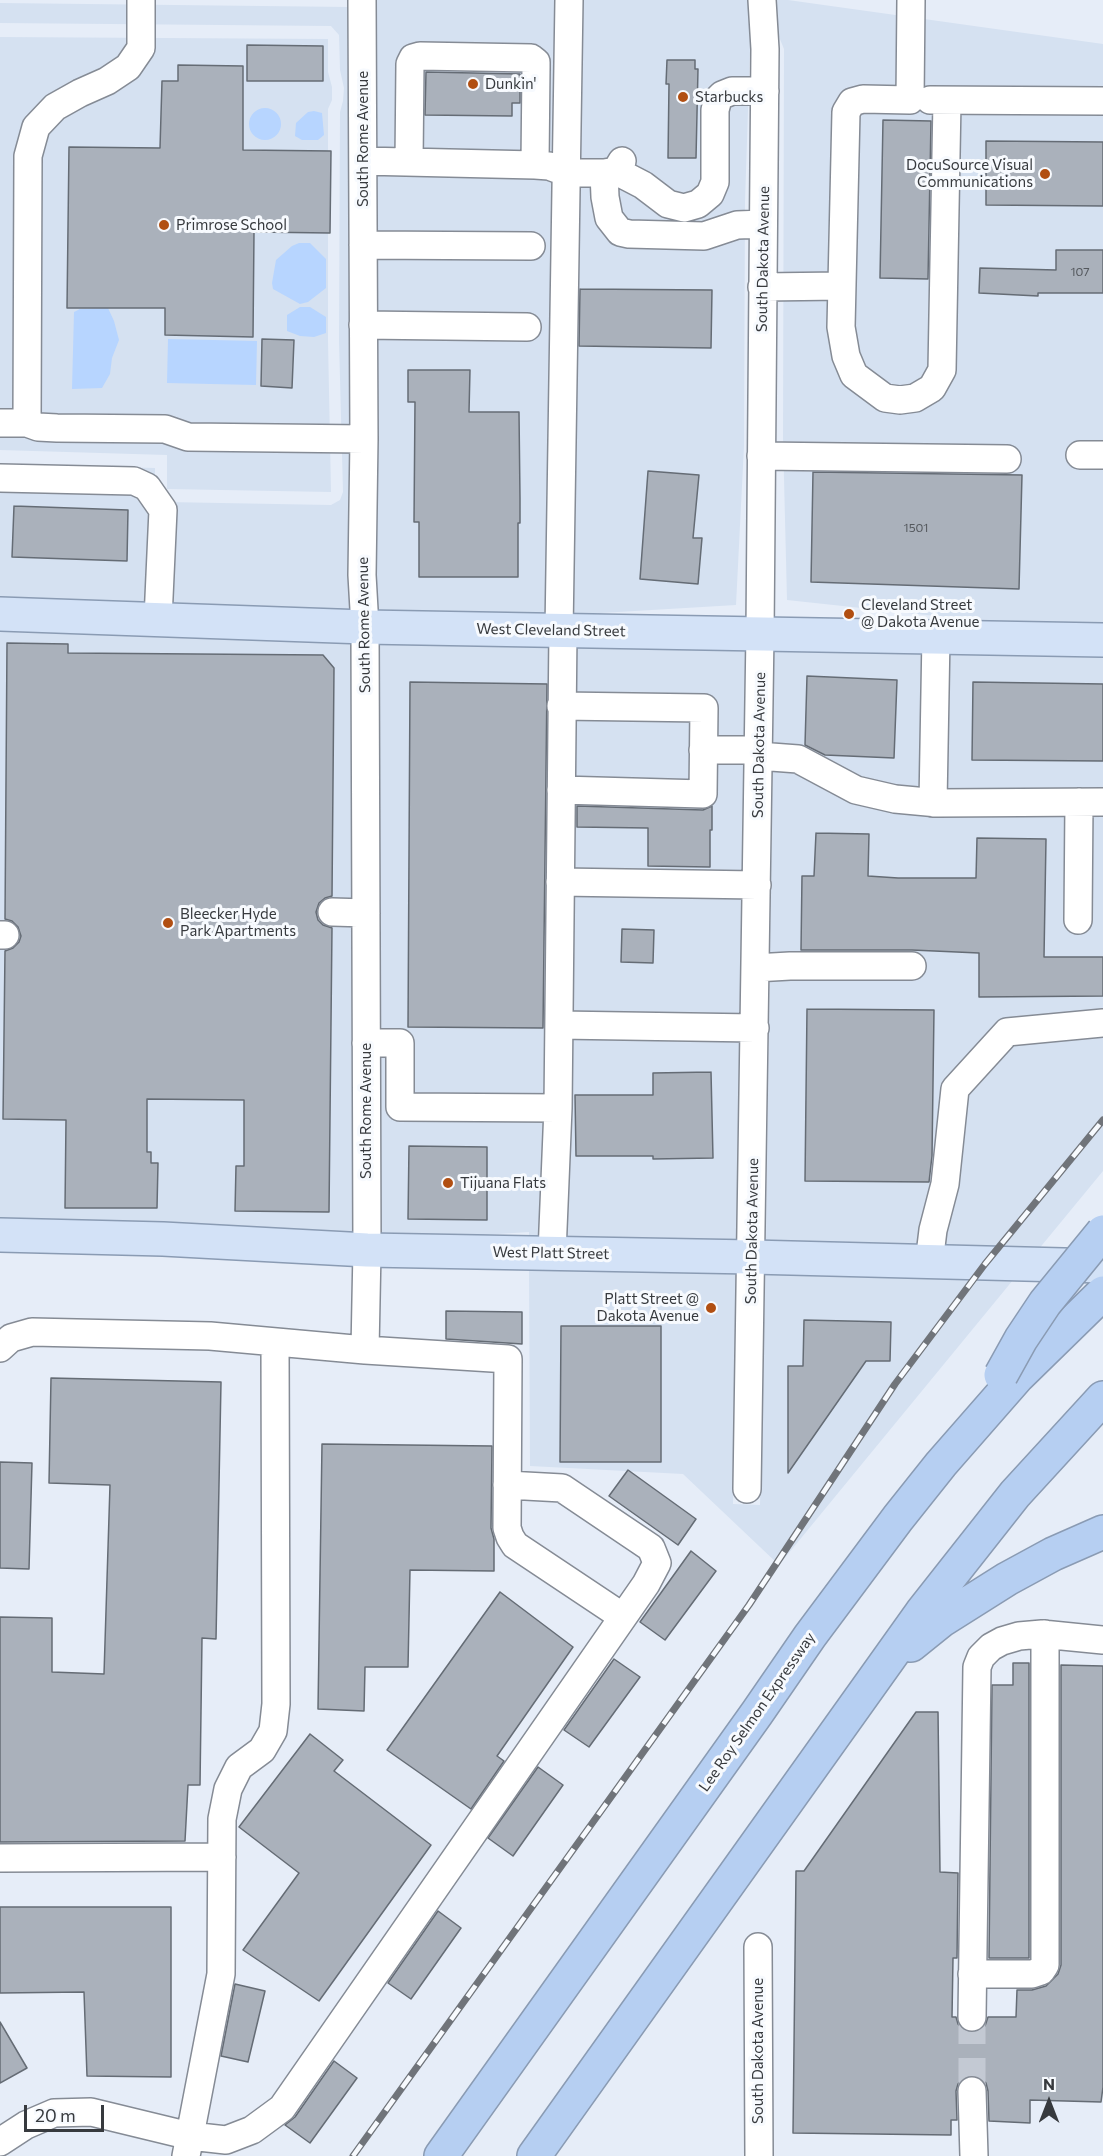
<!DOCTYPE html>
<style>
body{margin:0}
#map{position:relative;width:1103px;height:2156px;overflow:hidden;background:#e6edf8;font-family:Commissioner,sans-serif}
canvas{display:block}
.north{position:absolute;left:1019px;top:2072px;width:60px;height:60px;-webkit-text-stroke:4px #f7fafe;paint-order:stroke;rotate:0deg;font-size:16px;font-weight:700;line-height:24px;text-align:center;color:#373a3e}
.north::after{content:'';display:block;margin:auto;width:21px;height:27px;background:#373a3e;clip-path:polygon(50% 0,100% 100%,50% 72%,0 100%)}
.scale{position:absolute;left:24px;top:2105px;width:80px;height:27px;box-sizing:border-box;border:3px solid #373a3e;border-top:0;padding-left:8px;font-size:18px;line-height:21px;white-space:nowrap;color:#373a3e;-webkit-text-stroke:4px #f7fafe;paint-order:stroke}
</style>
<div id="map">
<canvas width="1103" height="2156"></canvas>
<div class="north">N</div>
<div class="scale">20 m</div>
</div>
<script>
const g = document.querySelector('canvas').getContext('2d');
g.lineJoin = 'round';
function fillPath(path, color) { g.fillStyle = color; g.fill(path, 'evenodd'); }
const shape = rows => new Path2D(rows.map(r => 'M' + r).join(''));
function strokePath(path, color, width, dash) { g.strokeStyle = color; g.lineWidth = width; g.lineCap = dash ? 'butt' : 'round'; g.setLineDash(dash || []); g.stroke(path); }
function label(font, color, halo, rows, align = 'center') {
  g.font = font + ' Commissioner,sans-serif'; g.lineWidth = 6; g.setLineDash([]); g.textBaseline = 'middle'; g.strokeStyle = halo; g.fillStyle = color; for (const [text, x, y, turn = 0] of rows) {
    g.save(); g.translate(x, y); g.rotate((+turn || 0) * Math.PI / 180); g.textAlign = isNaN(turn) ? turn : align; if (halo) g.strokeText(text, 0, 0); g.fillText(text, 0, 0); g.restore();
  }
}
const built = shape([
 [362,0,761,0,750,49,745,202,744,446,736,605,365,627],
 [764,0,788,0,1103,44,1103,634,787,600,783,438,784,49],
 [0,3,349,7,350,439,348,574,350,611,0,598,0,464,155,468,155,493,166,502,331,505,340,500,343,492,339,341,340,112,343,101,344,88,340,70,339,35,331,26,0,23],
 [0,37,328,39,328,72,332,87,332,100,328,109,328,341,331,492,167,489,167,455,0,450],
 [0,629,351,642,353,1233,0,1219],
 [379,643,746,648,738,1241,529,1237,529,1232,467,1236,381,1235],
 [774,648,1103,656,1103,1171,1038,1250,766,1242],
 [529,1268,738,1272,733,1504,760,1505,765,1273,1013,1280,779,1565,683,1474,530,1466]
]);
const green = shape([
 '249 124a16 16 0 1 1 32 0a16 16 0 1 1-32 0Z',
 [314,111,322,113,324,135,318,140,302,140,295,136,296,123,308,112],
 [299,243,310,243,326,259,326,288,308,302,300,304,273,289,272,283,276,260,292,246],
 [300,307,310,307,326,317,326,333,314,337,300,336,287,331,287,315],
 [108,308,114,321,119,340,112,358,110,374,102,388,72,389,74,312,80,309],
 [168,339,257,341,256,385,167,383]
]);
const building = shape([
 [247,45,323,46,323,81,247,81,247,45],
 [667,60,695,60,695,69,698,69,696,158,668,158,669,84,666,84,667,60],
 [178,65,243,66,243,150,331,151,330,233,254,232,253,337,165,335,165,308,67,308,69,147,160,148,162,81,178,81,178,65],
 [426,72,520,74,520,103,512,103,512,116,425,115,426,72],
 [883,120,931,121,928,279,880,278,883,120],
 [986,141,1103,142,1103,206,986,205,986,141],
 [1056,250,1103,250,1103,293,1038,293,1038,296,979,293,980,268,1056,270,1056,250],
 [580,289,712,290,711,348,579,346,580,289],
 [262,339,294,340,292,388,261,386,262,339],
 [408,370,470,370,469,412,519,412,520,499,520,523,518,523,518,577,419,577,419,522,414,522,415,402,408,402,408,370],
 [648,471,699,475,693,538,702,538,698,584,640,579,648,471],
 [813,472,1022,475,1019,589,811,582,813,472],
 [14,506,128,510,127,561,12,557,14,506],
 [7,643,68,644,68,653,323,655,334,668,332,896,325,898,319,903,316,912,318,920,323,925,332,928,329,1212,235,1211,236,1166,244,1166,244,1100,147,1099,147,1152,151,1152,151,1163,158,1163,157,1208,65,1208,66,1120,3,1119,5,951,13,948,19,942,21,936,18,927,12,921,5,919,7,643],
 [807,676,897,680,894,758,825,755,805,745,807,676],
 [410,682,547,684,543,1028,408,1027,410,682],
 [973,682,1103,684,1103,761,972,760,973,682],
 [577,806,703,810,712,806,712,830,710,830,710,867,648,866,648,828,577,827,577,806],
 [816,833,869,834,868,876,898,878,976,878,977,838,1046,839,1044,957,1103,957,1103,996,979,997,979,953,912,950,801,950,802,876,814,876,816,833],
 [622,929,654,930,653,963,621,962,622,929],
 [807,1009,934,1010,932,1156,929,1182,805,1181,807,1009],
 [711,1072,713,1158,653,1159,653,1156,576,1156,575,1095,653,1095,653,1073,711,1072],
 [409,1146,487,1147,487,1220,408,1219,409,1146],
 [446,1311,522,1312,522,1344,446,1339,446,1311],
 [804,1320,891,1322,890,1361,866,1361,788,1473,788,1366,803,1366,804,1320],
 [561,1326,661,1326,661,1462,560,1462,561,1326],
 [51,1378,221,1382,216,1639,202,1638,200,1785,188,1785,185,1841,0,1842,0,1617,52,1618,52,1672,104,1674,110,1485,49,1483,51,1378],
 [322,1444,492,1446,491,1528,494,1539,494,1571,410,1570,408,1667,365,1667,364,1711,318,1709,322,1444],
 [0,1462,32,1463,29,1569,0,1568,0,1462],
 [628,1470,696,1519,678,1545,609,1496,628,1470],
 [691,1551,716,1571,665,1640,640,1622,691,1551],
 [500,1592,573,1647,497,1756,504,1761,471,1809,387,1750,500,1592],
 [614,1659,640,1677,589,1747,564,1730,614,1659],
 [1013,1663,1029,1663,1029,1958,989,1958,992,1685,1013,1685,1013,1663],
 [1061,1665,1103,1666,1103,2087,1101,2102,1030,2100,1030,2123,989,2121,988,2091,986,2083,980,2077,971,2075,963,2078,958,2084,956,2091,957,2120,951,2120,951,2135,793,2133,796,1871,804,1871,916,1712,938,1712,940,1872,958,1873,957,1958,953,1958,952,2017,956,2017,958,2024,963,2030,972,2033,979,2031,985,2026,988,2017,1016,2017,1017,1990,1032,1990,1046,1986,1058,1974,1061,1965,1061,1665],
 [310,1734,343,1760,334,1771,431,1845,319,2001,243,1950,299,1873,239,1827,310,1734],
 [538,1767,563,1785,513,1856,488,1838,538,1767],
 [0,1907,171,1907,171,2077,87,2076,84,1992,0,1993,0,1907],
 [438,1911,461,1928,411,1999,388,1983,438,1911],
 [235,1984,265,1991,248,2062,221,2056,235,1984],
 [0,2022,27,2068,0,2083,0,2022],
 [334,2061,357,2078,310,2143,285,2125,295,2117,334,2061]
]);
const minorTunnel = shape([
 [972,2017,972,2091]
]);
const minor = shape([
 [362,0,364,439,362,575,365,627,367,1250,365,1350],
 [911,0,910,100,863,99,852,102,846,112,841,327,846,356,854,375,885,398,900,400,915,398,932,388,942,370,947,101],
 [930,100,1103,101],
 [363,161,535,165,549,166,568,173,604,173,616,171,622,161],
 [409,162,410,64,413,58,420,56,531,58,536,62,536,68,535,165],
 [616,171,643,185,668,204,684,208,698,204,710,194,715,182,715,110,718,99,722,95,732,91,765,91],
 [604,173,605,197,609,218,620,232,629,234,704,236,737,225,763,224],
 [363,245,531,246],
 [762,287,842,286],
 [363,325,527,327],
 [0,423,27,423,28,156,36,127,55,107,80,93,107,81,128,67,141,48,141,0],
 [27,423,38,427,57,428,165,429,188,437,364,439],
 [1080,455,1103,455],
 [761,456,1007,459],
 [0,478,134,481,147,487,163,510,158,619],
 [559,631,569,0],
 [703,750,759,750],
 [758,756,798,759,856,790,895,799,938,803,1103,802],
 [561,790,703,794,704,708,561,706],
 [933,803,936,636],
 [560,882,757,885],
 [332,912,366,913],
 [1078,920,1079,802],
 [0,935,5,935],
 [755,968,790,966,912,966],
 [559,1025,755,1028],
 [366,1043,400,1043,400,1107,558,1108,552,1253],
 [558,1108,563,631],
 [929,1263,933,1230,945,1184,955,1089,1007,1032,1103,1023],
 [0,1348,11,1338,32,1332,210,1336,365,1350,508,1359,507,1528,510,1537,515,1545,623,1617],
 [747,1489,760,633,765,49,762,0],
 [0,1858,222,1857],
 [758,1947,759,2156],
 [972,1974,1032,1974,1041,1971,1045,1965,1045,1634],
 [972,2017,977,1667,981,1657,991,1647,1002,1641,1019,1636,1042,1634,1103,1640],
 [972,2091,974,2156],
 [0,2142,26,2125,54,2113,91,2112,190,2136,226,2140,252,2130,282,2108,646,1584,657,1563,651,1548,562,1488,507,1485],
 [186,2156,221,1974,222,1819,228,1789,239,1767,262,1750,273,1731,276,1704,275,1343]
]);
const major = shape([
 [0,614,365,627,1103,640],
 [0,1235,163,1239,367,1250,752,1257,1103,1266]
]);
const highway = shape([
 [911,1645,942,1620,1007,1579,1053,1554,1103,1532],
 [441,2156,757,1713,810,1636,898,1518,941,1464,1018,1376,1103,1293],
 [534,2156,922,1612,1015,1494,1103,1398]
]);
const rail = shape([
 [353,2156,749,1605,895,1384,985,1264,1103,1120]
]);
const highwayBridge = shape([
 [1001,1375,1021,1339,1045,1303,1103,1232]
]);
const markers = [
 [473,84,6,"#b14f12"],
 [683,97,6,"#b14f12"],
 [1045,174,6,"#b14f12"],
 [164,225,6,"#b14f12"],
 [849,614,6,"#b14f12"],
 [168,923,6,"#b14f12"],
 [448,1183,6,"#b14f12"],
 [711,1308,6,"#b14f12"]
];
const numberNames = [
 ["107",1080,272],
 ["1501",916,528]
];
const poiNames = [
 ["Dunkin'",485,84],
 ["Starbucks",695,97],
 ["DocuSource Visual",1033,165,"right"],
 ["Communications",1033,182,"right"],
 ["Primrose School",176,225],
 ["Cleveland Street",861,605],
 ["@ Dakota Avenue",861,622],
 ["Bleecker Hyde",180,914],
 ["Park Apartments",180,931],
 ["Tijuana Flats",460,1183],
 ["Platt Street @",699,1299,"right"],
 ["Dakota Avenue",699,1316,"right"]
];
const streetNames = [
 ["South Rome Avenue",363,139,-90],
 ["South Dakota Avenue",763,259,-89],
 ["South Rome Avenue",364,625,-91],
 ["West Cleveland Street",551,630,1],
 ["South Dakota Avenue",759,745,-89],
 ["South Rome Avenue",366,1111,-90],
 ["South Dakota Avenue",752,1231,-89],
 ["West Platt Street",551,1253,1],
 ["Lee Roy Selmon Expressway",757,1712,-55],
 ["South Dakota Avenue",758,2051,-90]
];
fillPath(built, '#d5e1f1');
fillPath(green, '#b7d5ff');
fillPath(building, '#aab1bb');
strokePath(building, '#656c75', 1.5);
strokePath(minorTunnel, '#c3c9d3', 27, [27, 14]);
strokePath(minor, '#858b95', 30);
strokePath(major, '#8a9bb3', 36);
strokePath(highway, '#8a9bb3', 36);
strokePath(minor, '#fff', 27);
strokePath(major, '#d3e2f7', 33);
strokePath(highway, '#b6cff2', 33);
strokePath(rail, '#70747a', 7);
strokePath(rail, '#f7fafe', 4.5, [14]);
strokePath(highwayBridge, '#8a9bb3', 36, []);
strokePath(highwayBridge, '#b6cff2', 33);
for (const [x, y, r, color] of markers) { const dot = new Path2D(); dot.arc(x, y, r, 0, 2 * Math.PI); g.fillStyle = color; g.fill(dot); strokePath(dot, '#f7fafe', 2); }
label('12px', '#54585d', null, numberNames);
label('15px', '#373a3e', '#f7fafe', poiNames, 'left');
label('15px', '#373a3e', '#f7fafe', streetNames);
</script>
